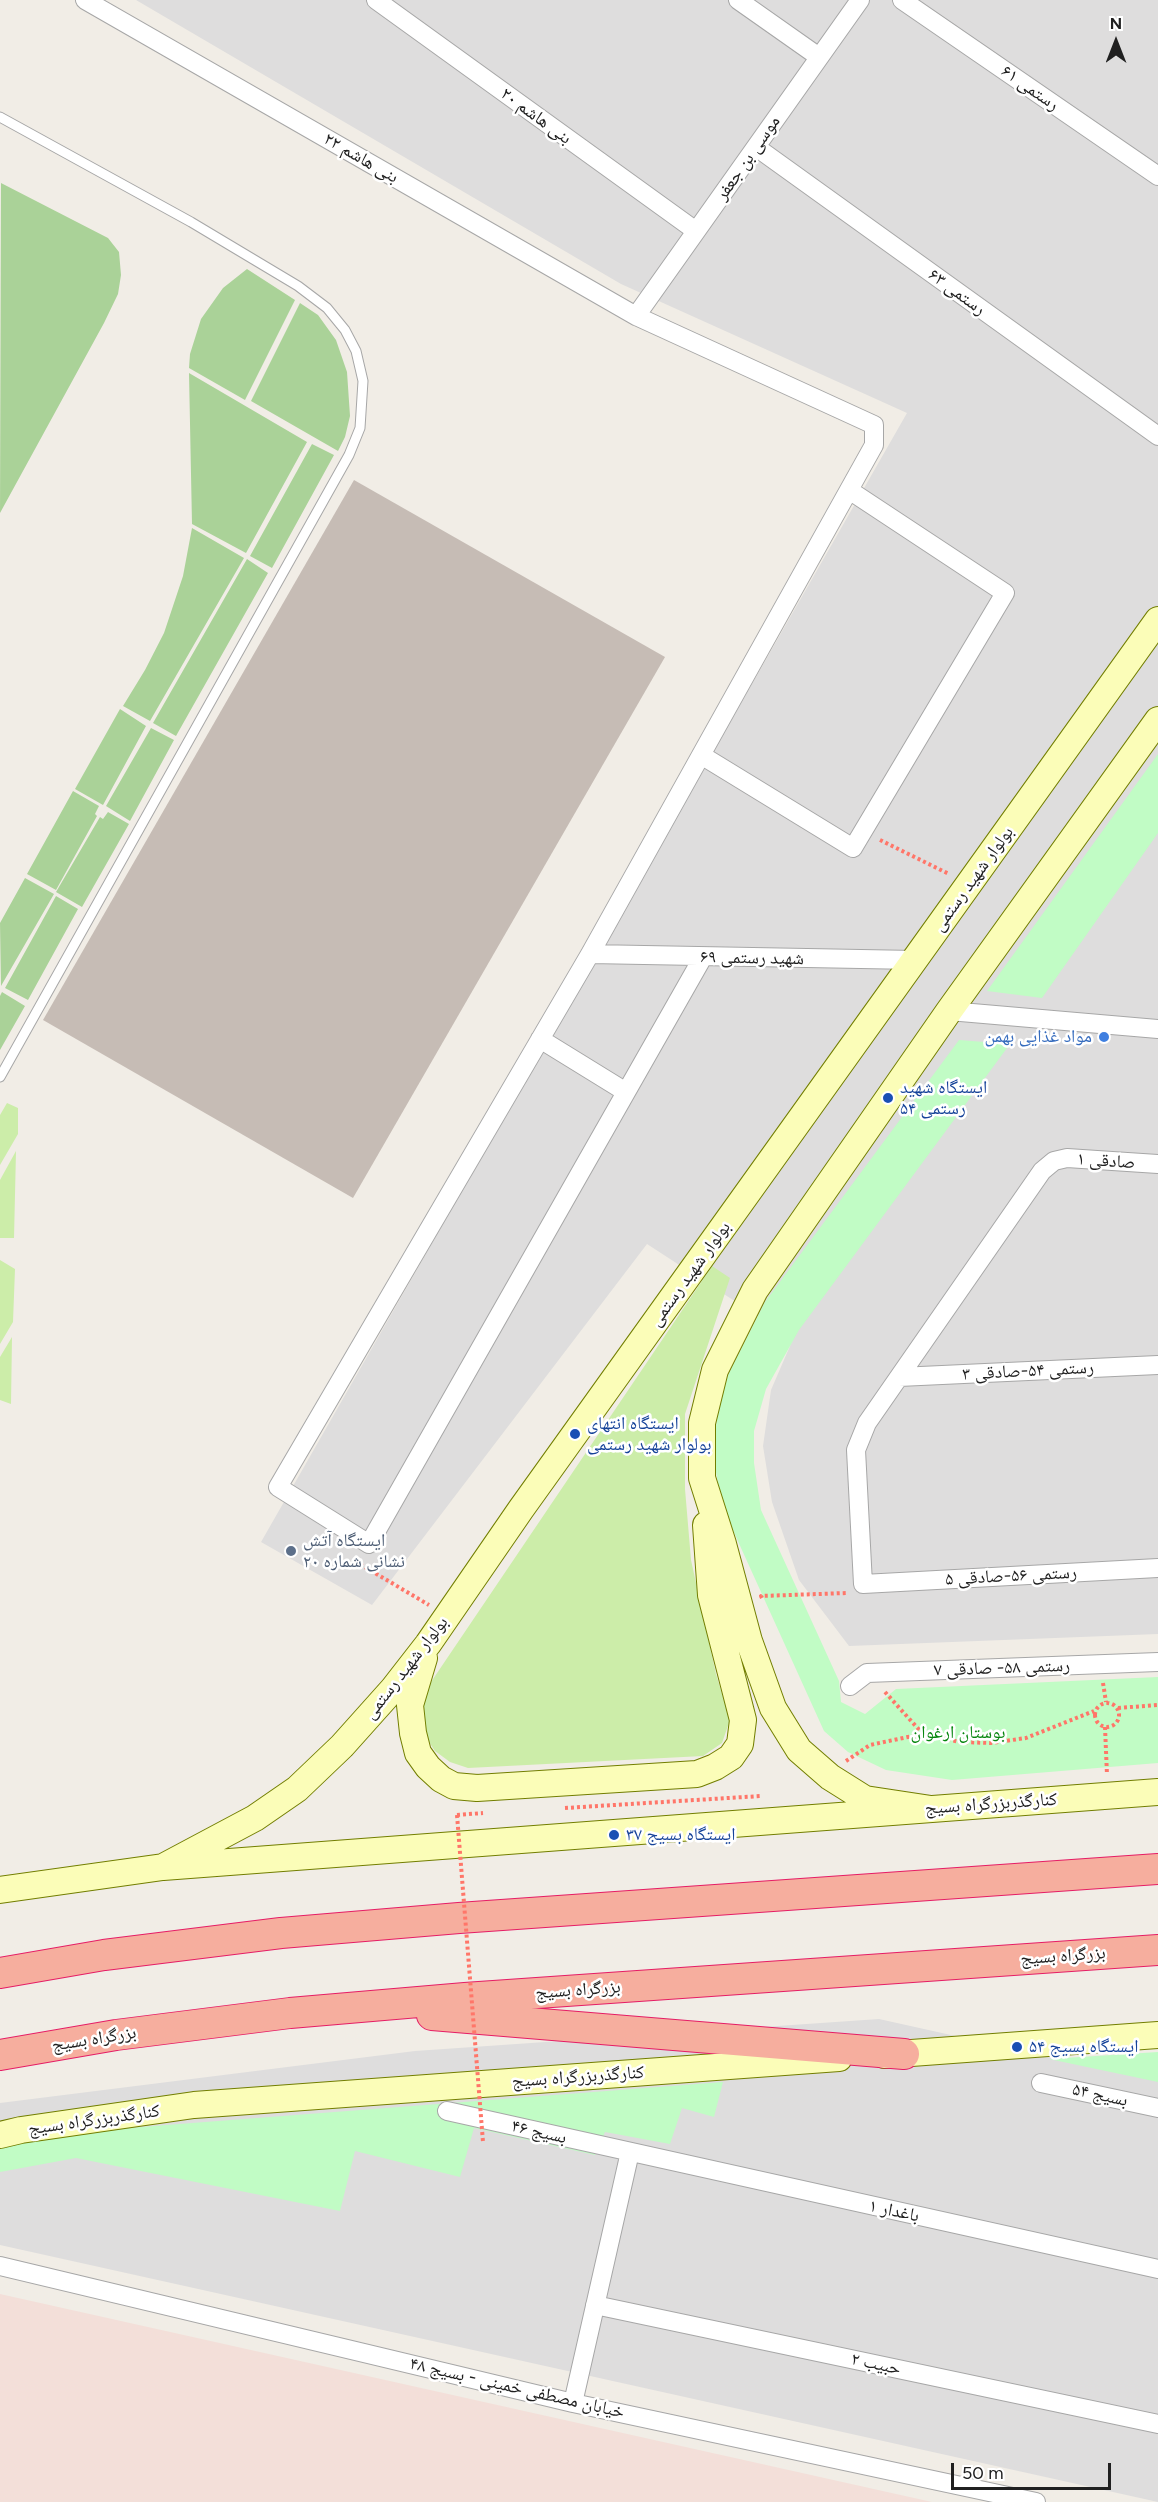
<!DOCTYPE html>
<meta charset="utf-8">
<style>
body{margin:0}
#map{position:relative;width:1158px;height:2502px;overflow:hidden;background:#f1ede6;font-family:Figtree,sans-serif}
canvas{display:block}
.north{position:absolute;left:1086px;top:12px;width:60px;height:60px;-webkit-text-stroke:4px #fff;paint-order:stroke;rotate:0deg;font-size:16px;font-weight:700;line-height:24px;text-align:center;color:#202020}
.north::after{content:'';display:block;margin:auto;width:21px;height:27px;background:#202020;clip-path:polygon(50% 0,100% 100%,50% 72%,0 100%)}
.scale{position:absolute;left:951px;top:2463px;width:160px;height:27px;box-sizing:border-box;border:3px solid #202020;border-top:0;padding-left:8px;font-size:18px;line-height:21px;white-space:nowrap;color:#202020;-webkit-text-stroke:4px #fff;paint-order:stroke}
</style>
<div id="map">
<canvas width="1158" height="2502"></canvas>
<div class="north">N</div>
<div class="scale">50 m</div>
</div>
<script>
const g = document.querySelector('canvas').getContext('2d');
g.lineJoin = 'round';
function fillPath(path, color) { g.fillStyle = color; g.fill(path, 'evenodd'); }
const shape = rows => new Path2D(rows.map(r => 'M' + r).join(''));
function strokePath(path, color, width, dash) { g.strokeStyle = color; g.lineWidth = width; g.lineCap = dash ? 'butt' : 'round'; g.setLineDash(dash || []); g.stroke(path); }
function label(font, color, halo, rows, align = 'center') {
  g.font = font + ' Figtree,"Noto Naskh Arabic",sans-serif'; g.lineWidth = 5; g.setLineDash([]); g.textBaseline = 'middle'; g.strokeStyle = halo; g.fillStyle = color; for (const [text, x, y, turn = 0] of rows) {
    g.save(); g.translate(x, y); g.rotate((+turn || 0) * Math.PI / 180); g.textAlign = isNaN(turn) ? turn : align; if (halo) g.strokeText(text, 0, 0); g.fillText(text, 0, 0); g.restore();
  }
}
const residential = shape([
 [136,0,1158,0,1158,1634,849,1646,799,1580,772,1502,763,1446,771,1390,793,1339,647,1244,372,1605,261,1542,907,413,621,284],
 [879,2019,1158,2081,1158,2502,0,2245,0,2103,415,2051]
]);
const military = shape([
 [0,2294,932,2502,0,2502]
]);
const grass = shape([
 [7,1103,18,1108,18,1134,0,1165,0,1115],
 [16,1151,14,1238,0,1238,0,1180],
 [0,1260,15,1269,13,1322,0,1344],
 [712,1266,730,1278,685,1414,685,1489,691,1560,716,1674,730,1720,722,1743,703,1756,468,1768,450,1762,435,1751,425,1736,421,1717,423,1699,431,1682],
 [12,1337,11,1404,0,1400,0,1357]
]);
const forest = shape([
 [1,183,108,238,119,252,121,275,118,294,104,323,0,513],
 [247,269,295,300,245,400,189,368,190,354,201,319,223,288],
 [300,303,318,315,336,340,347,372,350,416,345,437,338,451,251,401],
 [189,373,307,442,246,553,192,524],
 [312,444,334,455,272,568,250,556],
 [192,528,244,558,150,721,123,706,145,670,164,633,183,576],
 [247,559,268,573,176,736,153,723],
 [120,709,146,726,103,805,75,789],
 [151,728,174,740,130,821,106,806],
 [73,791,99,806,95,814,97,816,56,890,27,874],
 [108,812,129,824,82,907,56,892,100,817,103,819],
 [25,878,54,894,1,986,0,923],
 [56,896,78,909,28,1000,5,988],
 [2,992,25,1006,0,1050,0,996]
]);
const park = shape([
 [1158,754,1158,833,1042,998,987,991],
 [959,1040,1010,1044,799,1330,766,1389,754,1431,754,1463,761,1510,839,1681,841,1702,865,1714,896,1689,1158,1677,1158,1763,952,1780,886,1770,848,1752,824,1731,722,1506,713,1455,717,1417,728,1375,765,1302],
 [1158,2052,1158,2082,1049,2059],
 [723,2082,714,2117,682,2108,670,2144,605,2132,595,2155,474,2128,460,2177,355,2151,340,2211,76,2158,0,2172,0,2142,24,2136]
]);
const building = shape([
 [354,480,665,657,353,1198,43,1020]
]);
const path = shape([
 [880,840,949,874],
 [360,1560,358,1563,429,1605],
 [762,1598,761,1596,847,1593],
 [1103,1683,1106,1702],
 [885,1692,922,1733],
 '1095 1715a12 12 0 1 1 24 0a12 12 0 1 1-24 0Z',
 [1118,1708,1158,1705],
 [1105,1727,1107,1775],
 [846,1761,870,1745,922,1734,960,1742,991,1743,1026,1738,1094,1711],
 [565,1808,761,1796],
 [457,1815,483,1813]
]);
const service = shape([
 [0,117,191,222,298,286,327,308,345,330,356,351,363,381,360,428,349,455,0,1077]
]);
const minor = shape([
 [85,0,636,316,874,425,874,445,590,954,278,1487,369,1544,703,957],
 [376,0,696,231],
 [738,0,819,57],
 [902,0,1158,176],
 [756,147,1158,436],
 [636,316,860,0],
 [701,755,853,848,1005,593,849,490],
 [590,954,915,960],
 [949,1011,1158,1029],
 [540,1039,626,1092],
 [1158,1164,1067,1158,1054,1161,1042,1171,867,1423,856,1450,863,1584,1158,1568],
 [899,1377,1158,1365],
 [850,1686,867,1673,1158,1662],
 [1041,2083,1158,2108],
 [447,2111,1158,2269],
 [0,2266,573,2403,1036,2502],
 [595,2305,1158,2424],
 [573,2403,630,2152]
]);
const secondary = shape([
 [424,1658,410,1705,413,1733,418,1753,428,1767,441,1779,454,1786,477,1788,697,1774,715,1767,731,1757,740,1744,743,1720,711,1595,706,1525],
 [931,1809,865,1799,830,1777,799,1750,773,1708,749,1641,723,1544,702,1478,702,1423,715,1370,755,1290,949,1011,1158,720],
 [163,1867,255,1818,297,1789,342,1746,393,1689,428,1644,521,1509,1158,620],
 [0,1890,163,1867,1158,1792],
 [884,2055,1158,2035],
 [0,2135,21,2130,194,2105,839,2058]
]);
const trunk = shape([
 [0,1973,104,1955,281,1933,459,1918,1158,1869],
 [432,2015,904,2054],
 [0,2055,116,2035,290,2013,465,1998,1158,1950]
]);
const pathBridge = shape([
 [457,1815,483,2142]
]);
const markers = [
 [1104,1037,6,"#3f7fe0"],
 [888,1098,6,"#1a4fb4"],
 [575,1434,6,"#1a4fb4"],
 [291,1551,6,"#5c6f8a"],
 [614,1835,6,"#1a4fb4"],
 [1017,2047,6,"#1a4fb4"]
];
const streetNames = [
 ["رستمی ۶۱",1030,88,35],
 ["بنی هاشم ۲۰",536,116,36],
 ["بنی هاشم ۲۲",361,158,30],
 ["موسی بن جعفر",748,158,-55],
 ["رستمی ۶۳",957,292,36],
 ["بولوار شهید رستمی",973,879,-54],
 ["شهید رستمی ۶۹",752,958,1],
 ["صادقی ۱",1106,1161,4],
 ["بولوار شهید رستمی",690,1274,-54],
 ["رستمی ۵۴-صادقی ۳",1028,1371,-3],
 ["رستمی ۵۶-صادقی ۵",1011,1576,-3],
 ["بولوار شهید رستمی",406,1668,-52],
 ["رستمی ۵۸- صادقی ۷",1002,1668,-2],
 ["کنارگذربزرگراه بسیج",991,1804,-4],
 ["بزرگراه بسیج",1063,1956,-4],
 ["بزرگراه بسیج",578,1990,-4],
 ["بزرگراه بسیج",94,2039,-9],
 ["کنارگذربزرگراه بسیج",578,2077,-4],
 ["بسیج ۵۴",1100,2095,12],
 ["کنارگذربزرگراه بسیج",94,2120,-8],
 ["بسیج ۴۶",539,2132,13],
 ["باغدار ۱",894,2211,12],
 ["حبیب ۲",876,2364,12],
 ["خیابان مصطفی خمینی - بسیج ۴۸",517,2388,13]
];
const shopNames = [
 ["مواد غذایی بهمن",1092,1037]
];
const transitNames = [
 ["ایستگاه شهید",900,1088],
 ["رستمی ۵۴",900,1109],
 ["ایستگاه انتهای",587,1424],
 ["بولوار شهید رستمی",587,1445],
 ["ایستگاه بسیج ۳۷",626,1835],
 ["ایستگاه بسیج ۵۴",1029,2047]
];
const serviceNames = [
 ["ایستگاه آتش",303,1541],
 ["نشانی شماره ۲۰",303,1562]
];
const parkNames = [
 ["بوستان ارغوان",958,1733]
];
fillPath(residential, '#dedddd');
fillPath(military, '#f3dfd9');
fillPath(grass, '#cceda9');
fillPath(forest, '#aad298');
fillPath(park, '#c1fcc5');
fillPath(building, '#c6bcb5');
strokePath(service, '#a7a7a7', 11);
strokePath(minor, '#a7a7a7', 20);
strokePath(secondary, '#727e00', 28);
strokePath(trunk, '#e51d65', 32);
strokePath(path, '#ff7669', 4, [3, 3]);
strokePath(service, '#fff', 9);
strokePath(minor, '#fff', 18);
strokePath(secondary, '#fbfdb8', 26);
strokePath(trunk, '#f6ae9e', 30);
strokePath(pathBridge, '#ff7669', 4, [3, 3]);
for (const [x, y, r, color] of markers) { const dot = new Path2D(); dot.arc(x, y, r, 0, 2 * Math.PI); g.fillStyle = color; g.fill(dot); strokePath(dot, '#fff', 2); }
label('18px', '#202020', '#fff', streetNames);
label('18px', '#366cbe', '#fff', shopNames, 'right');
label('18px', '#164399', '#fff', transitNames, 'left');
label('18px', '#4e5e75', '#fff', serviceNames, 'left');
label('18px', '#06860e', '#fff', parkNames);
</script>
